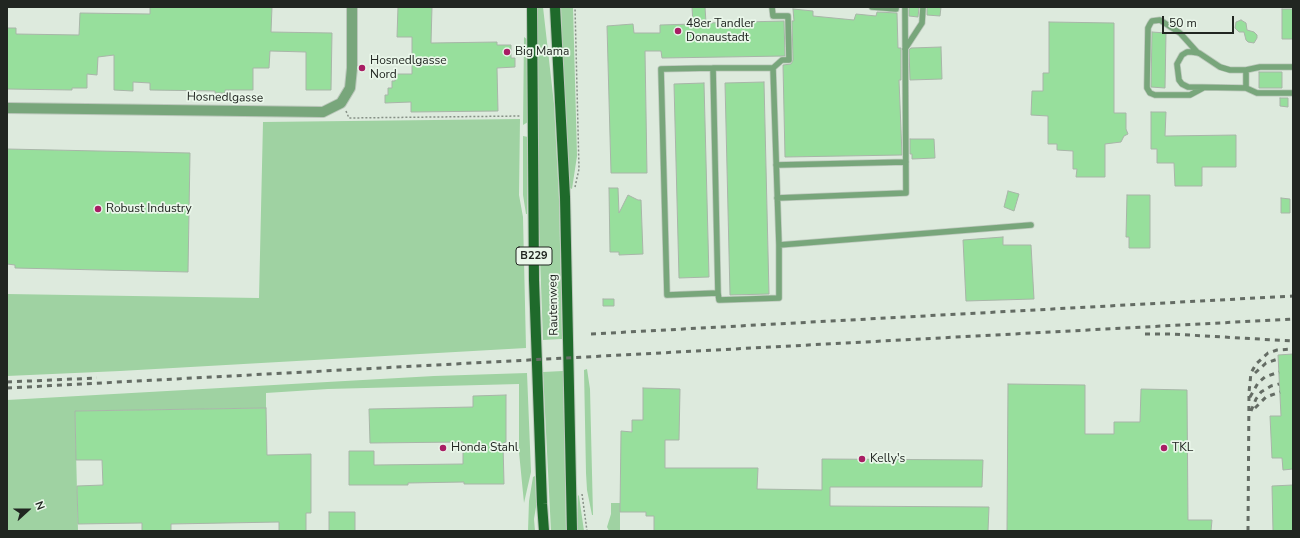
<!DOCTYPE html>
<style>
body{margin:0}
#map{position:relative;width:1300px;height:538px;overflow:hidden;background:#ddeadd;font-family:"Nunito Sans",sans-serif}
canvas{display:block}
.frame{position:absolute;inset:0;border:8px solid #212621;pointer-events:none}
.north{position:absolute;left:8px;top:490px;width:40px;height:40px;-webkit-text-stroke:3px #eaf7ea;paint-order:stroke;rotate:69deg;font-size:11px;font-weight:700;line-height:16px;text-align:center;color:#212621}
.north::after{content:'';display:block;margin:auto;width:14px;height:18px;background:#212621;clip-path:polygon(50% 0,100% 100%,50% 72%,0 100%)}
.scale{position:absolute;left:1162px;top:16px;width:72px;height:18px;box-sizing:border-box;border:2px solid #212621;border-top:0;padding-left:5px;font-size:12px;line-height:14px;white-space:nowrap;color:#212621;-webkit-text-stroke:3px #eaf7ea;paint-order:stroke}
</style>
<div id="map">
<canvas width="1300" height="538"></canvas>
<div class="frame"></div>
<div class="north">N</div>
<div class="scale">50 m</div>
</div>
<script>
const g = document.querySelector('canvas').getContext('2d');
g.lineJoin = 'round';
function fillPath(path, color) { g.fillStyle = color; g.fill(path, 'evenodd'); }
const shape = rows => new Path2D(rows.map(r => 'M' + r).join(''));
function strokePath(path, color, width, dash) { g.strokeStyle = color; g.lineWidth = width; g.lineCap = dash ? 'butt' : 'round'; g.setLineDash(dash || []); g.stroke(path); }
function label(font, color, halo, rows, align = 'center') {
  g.font = font + ' "Nunito Sans",sans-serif'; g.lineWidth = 3.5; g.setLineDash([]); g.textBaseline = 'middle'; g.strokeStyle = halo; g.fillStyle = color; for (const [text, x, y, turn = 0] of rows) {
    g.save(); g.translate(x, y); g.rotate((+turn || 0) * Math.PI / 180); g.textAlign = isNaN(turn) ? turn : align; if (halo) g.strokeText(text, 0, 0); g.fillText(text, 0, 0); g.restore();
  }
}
const green = shape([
 [537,7,543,7,554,104,559,199,562,339,543,340,539,229],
 [561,7,573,7,577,156,572,189,570,188,564,101],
 [524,37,528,40,528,122,523,125],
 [520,119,519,195,523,217,526,348,120,371,7,376,7,294,259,298,263,122],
 [523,136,528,137,528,138,527,214,526,214,523,195],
 [587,369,590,389,593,515,592,515,587,490,586,473,584,370],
 [563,371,566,531,551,531,543,372],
 [527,373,531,472,524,503,519,452,519,384,328,389,266,393,266,408,75,411,78,531,7,531,7,400,434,376],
 [535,476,536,500,537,501,534,519,535,531,528,531,529,501,533,477],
 [578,495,579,496,584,531,577,531],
 [611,503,620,503,620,531,609,531,607,527,611,514]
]);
const building = shape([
 [150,7,272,7,271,32,332,33,331,90,306,90,306,52,270,51,269,68,253,68,253,90,225,90,225,93,215,93,215,91,150,90,150,83,133,82,133,91,114,90,114,55,98,57,97,75,87,74,87,88,72,88,72,90,7,89,7,28,16,28,16,34,79,35,80,13,150,14,150,7],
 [398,7,432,7,431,43,497,42,497,45,511,45,511,58,515,58,515,67,497,68,498,111,411,112,411,102,385,103,385,95,388,95,388,88,392,88,392,81,395,81,395,74,412,74,412,37,397,37,398,7],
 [692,7,705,7,706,23,784,21,785,56,662,58,661,51,645,51,647,173,611,173,607,26,633,24,634,33,660,33,660,25,693,24,692,7],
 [909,7,919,7,918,17,909,16,909,7],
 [927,7,941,7,940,16,927,15,927,7],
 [793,9,813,11,813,16,854,20,856,14,876,16,877,12,897,13,898,48,901,48,901,80,899,80,902,155,785,157,783,65,791,64,793,60,792,21,794,21,793,9],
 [1282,9,1293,9,1293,39,1282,39,1282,9],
 [1241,20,1246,23,1247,30,1254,32,1257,35,1257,38,1254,43,1248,42,1246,40,1244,32,1239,32,1235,28,1236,22,1241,20],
 [1049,22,1114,23,1114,113,1126,113,1126,129,1128,134,1124,136,1121,142,1105,144,1105,177,1076,177,1077,169,1073,169,1073,151,1057,150,1057,144,1048,144,1048,116,1031,115,1032,91,1043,91,1043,73,1049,73,1049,22],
 [1152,32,1166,33,1165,88,1151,87,1152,32],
 [941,47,942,79,910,80,909,50,911,48,941,47],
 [1259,72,1282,72,1282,88,1259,88,1259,72],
 [764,82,769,294,730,295,725,83,764,82],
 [704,83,709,277,679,278,674,84,704,83],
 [1280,98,1288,98,1288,107,1280,106,1280,98],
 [1151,112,1166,112,1165,136,1236,135,1236,167,1202,167,1202,186,1175,186,1174,163,1157,163,1157,149,1151,149,1151,112],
 [910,139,934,139,935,158,912,159,912,154,910,154,910,139],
 [7,149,190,153,188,272,15,268,15,265,7,264,7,149],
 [609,188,618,188,619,213,628,195,638,200,641,200,643,254,619,255,619,252,610,252,609,188],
 [1008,191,1019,194,1014,211,1004,207,1008,191],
 [1127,195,1150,195,1150,248,1129,248,1129,237,1126,237,1127,195],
 [1281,198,1290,199,1290,213,1281,213,1281,198],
 [1003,237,1003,245,1031,245,1034,299,966,301,963,240,1003,237],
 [603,299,614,299,614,306,603,306,603,299],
 [1293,354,1293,469,1283,470,1282,458,1272,458,1270,416,1281,416,1278,355,1293,354],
 [1008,384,1085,385,1085,434,1114,434,1114,422,1140,422,1141,389,1187,390,1188,520,1212,520,1211,531,1007,531,1008,384],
 [643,388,680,389,679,440,665,440,665,468,758,468,757,489,822,490,822,459,983,460,982,487,830,487,830,506,989,507,988,531,654,531,654,516,646,516,646,512,620,512,621,431,632,432,632,420,643,420,643,388],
 [506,395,506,442,503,443,504,484,464,484,464,482,408,483,408,485,349,485,349,451,374,451,374,465,463,464,463,442,370,443,369,409,473,407,473,396,506,395],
 [266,408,267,455,311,454,311,513,306,513,306,531,279,531,279,522,171,524,171,531,142,531,142,523,78,524,77,486,103,485,102,460,76,460,75,411,266,408],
 [1293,485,1293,531,1273,531,1272,486,1293,485],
 [329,512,355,512,355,531,329,531,329,512]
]);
const path = shape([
 [346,111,349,118,521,116],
 [575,187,579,169,575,7],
 [582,494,587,531]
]);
const service = shape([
 [872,7,896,9,896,7],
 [905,49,922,23,923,7],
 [1198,53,1180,33,1160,20,1152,21,1150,24,1148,28,1147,84,1147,88,1150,93,1155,95,1190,95,1203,88],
 [1293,67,1260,67,1246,70,1230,70,1220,67,1199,53,1192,52,1187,52,1182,55,1177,64,1179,80,1182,84,1188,87,1246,88,1257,93,1293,93],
 [713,68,718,293,667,295,661,69,713,68,773,68,782,60,789,60,788,16,773,16,772,7],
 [1246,88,1246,70],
 [776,165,906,162],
 [777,198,906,193,905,7],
 [779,245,1031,225],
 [718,293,719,300,779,298,779,245,773,68]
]);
const minor = shape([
 [7,108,323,112,341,103,350,88,352,68,352,7]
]);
const primary = shape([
 [532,7,534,280,542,504,544,531],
 [555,7,565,197,572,531]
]);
const rail = shape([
 [591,334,1293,296],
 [1145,334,1171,334,1293,341],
 [1255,373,1266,363,1278,359],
 [7,382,97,378],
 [7,388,1293,319],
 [1250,397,1258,383,1265,377,1279,372],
 [1255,408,1266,397,1280,392],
 [1251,411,1256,399,1261,392,1271,386,1279,384],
 [1248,531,1249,392,1251,373,1256,364,1268,353,1277,350,1293,349]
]);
const markers = [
 [678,31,4,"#a81e64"],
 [507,52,4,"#a81e64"],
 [362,68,4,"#a81e64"],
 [98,209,4,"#a81e64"],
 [443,448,4,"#a81e64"],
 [1164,448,4,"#a81e64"],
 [862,459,4,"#a81e64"]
];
const shields = [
 [534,256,36]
];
const shieldNames = [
 ["B229",534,256]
];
const poiNames = [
 ["48er Tandler",686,24],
 ["Donaustadt",686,38],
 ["Big Mama",515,52],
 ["Hosnedlgasse",370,61],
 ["Nord",370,75],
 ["Robust Industry",106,209],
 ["Honda Stahl",451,448],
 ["TKL",1172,448],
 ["Kelly's",870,459]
];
const streetNames = [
 ["Hosnedlgasse",225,98,1],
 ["Rautenweg",554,305,-91]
];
fillPath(green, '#9fd2a2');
fillPath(building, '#97df9c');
strokePath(building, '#a8b5a8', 1);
strokePath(service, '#bbc7bb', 7);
strokePath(minor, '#bbc7bb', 12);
strokePath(primary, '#bbc7bb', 12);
strokePath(path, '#869086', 1.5, [2, 2]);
strokePath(service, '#78a67b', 5.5);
strokePath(minor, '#78a67b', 10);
strokePath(primary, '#1f6a2b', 10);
strokePath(rail, '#646c64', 3, [5, 5]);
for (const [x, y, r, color] of markers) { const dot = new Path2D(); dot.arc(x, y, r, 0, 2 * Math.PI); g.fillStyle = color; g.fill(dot); strokePath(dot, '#eaf7ea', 1.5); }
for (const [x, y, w] of shields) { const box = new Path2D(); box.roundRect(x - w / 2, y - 9, w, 18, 3); g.fillStyle = '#eaf7ea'; g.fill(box); strokePath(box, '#212621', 1); }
label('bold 11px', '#212621', null, shieldNames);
label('12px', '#212621', '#eaf7ea', poiNames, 'left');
label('12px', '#212621', '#eaf7ea', streetNames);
</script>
